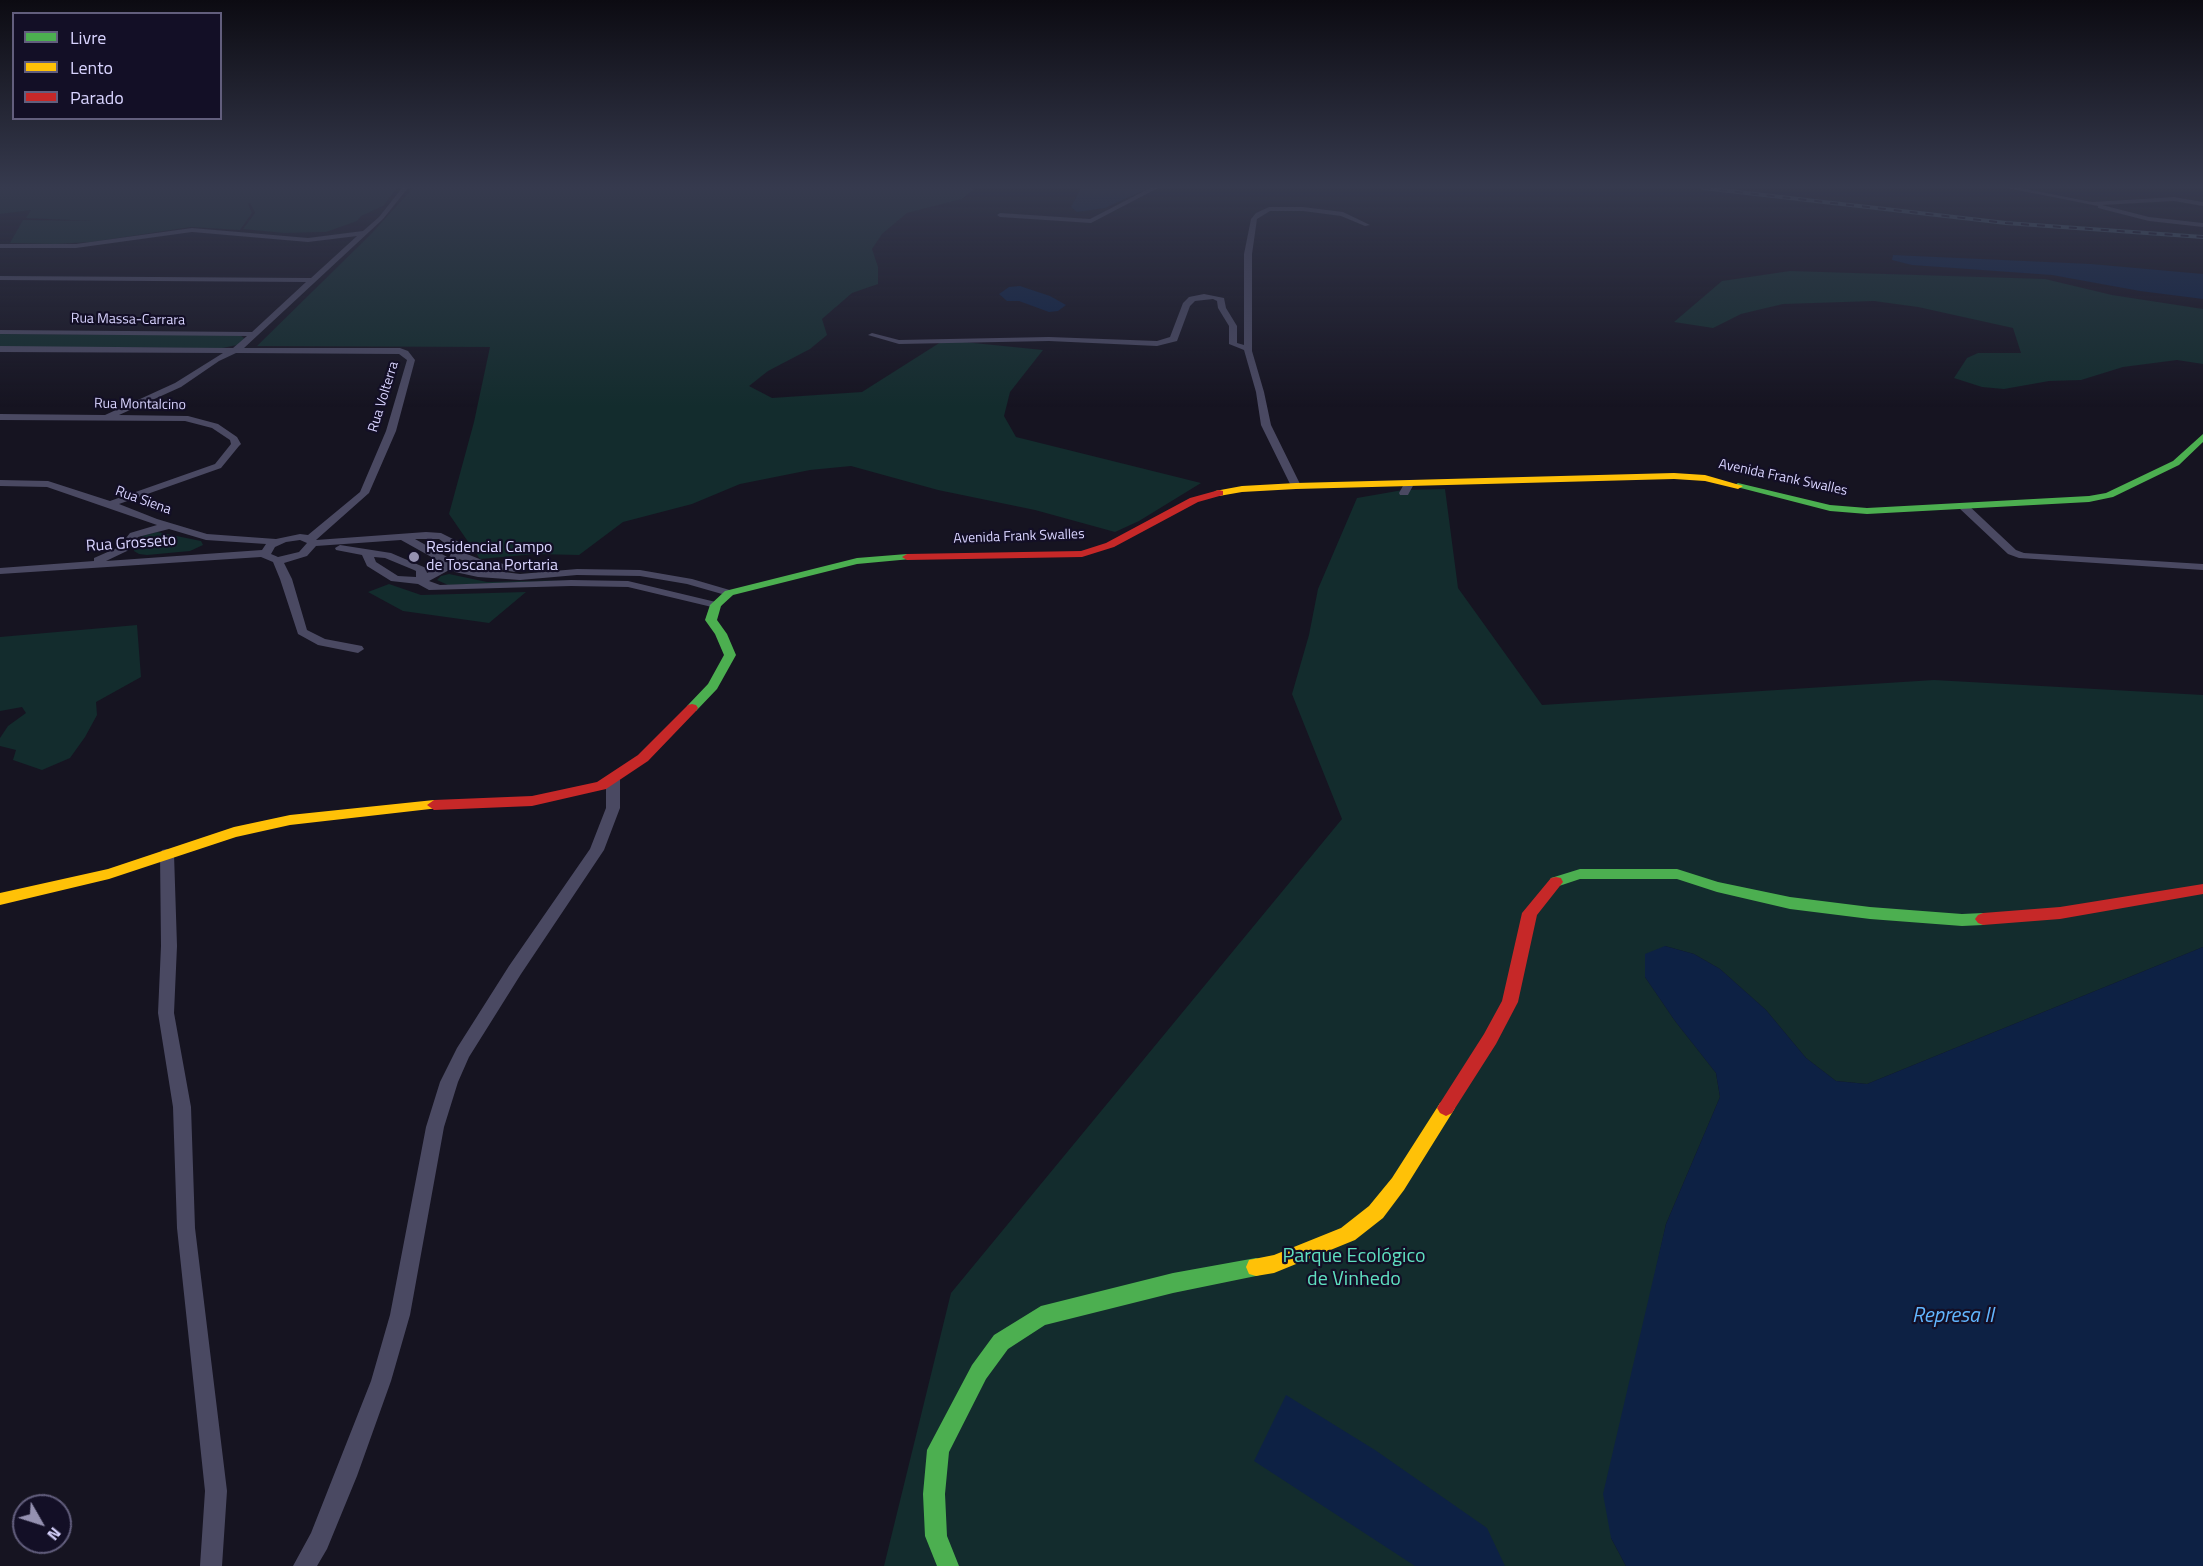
<!DOCTYPE html>
<meta charset="utf-8">
<style>
body{margin:0}
#map{position:relative;width:2203px;height:1566px;overflow:hidden;background:#161421;font-family:"Titillium Web",sans-serif}
canvas{display:block}
.legend{position:absolute;left:12px;top:12px;width:210px;height:108px;box-sizing:border-box;background:#130f26;border:2px solid #625e7d;margin:0;padding:8px 10px;list-style:none;font-size:18px;color:#d9d4ff}
.legend li{display:flex;align-items:center;gap:12px;height:30px}
.legend b{width:30px;border:2px solid #625e7d}
.north{position:absolute;left:12px;top:1494px;width:60px;height:60px;box-sizing:border-box;background:#130f26;border:2px solid #625e7d;border-radius:50%;rotate:129deg;font-size:16px;font-weight:700;line-height:24px;text-align:center;color:#d9d4ff}
.north::after{content:'';display:block;margin:auto;width:21px;height:27px;background:#9591b1;clip-path:polygon(50% 0,100% 100%,50% 72%,0 100%)}
</style>
<div id="map">
<canvas width="2203" height="1566"></canvas>
<ul class="legend">
<li><b style="height:8px;background:#4caf50"></b>Livre</li>
<li><b style="height:8px;background:#ffc107"></b>Lento</li>
<li><b style="height:8px;background:#c62828"></b>Parado</li>
</ul>
<div class="north">N</div>
</div>
<script>
const g = document.querySelector('canvas').getContext('2d');
g.lineJoin = 'round';
function fillPath(path, color) { g.fillStyle = color; g.fill(path, 'evenodd'); }
const shape = rows => new Path2D(rows.map(r => 'M' + r).join(''));
function strokePath(path, color, width, dash) { g.strokeStyle = color; g.lineWidth = width; g.lineCap = dash ? 'butt' : 'round'; g.setLineDash(dash || []); g.stroke(path); }
function label(font, color, halo, rows, align = 'center') {
  g.font = font + ' "Titillium Web",sans-serif'; g.lineWidth = 4.5; g.setLineDash([]); g.textBaseline = 'middle'; g.strokeStyle = halo; g.fillStyle = color; for (const [text, x, y, turn = 0] of rows) {
    g.save(); g.translate(x, y); g.rotate((+turn || 0) * Math.PI / 180); g.textAlign = isNaN(turn) ? turn : align; if (halo) g.strokeText(text, 0, 0); g.fillText(text, 0, 0); g.restore();
  }
}
const green = shape([
 [0,188,397,188,383,206,361,216,357,221,326,232,284,233,243,229,255,213,250,203,248,204,252,213,240,230,191,227,91,242,55,244,10,243,23,220,94,221,26,218,31,210,0,214],
 [413,188,975,188,962,199,907,213,882,234,872,249,878,267,878,284,852,293,822,319,827,335,810,349,768,371,749,386,772,398,862,392,944,340,1043,350,1010,392,1004,416,1016,437,1201,483,1139,521,1115,532,1035,510,938,490,851,466,810,470,740,484,692,504,623,522,579,555,535,554,480,559,449,514,474,422,490,347,257,346,371,234],
 [1790,271,2045,279,2112,295,2203,309,2203,364,2177,360,2123,367,2081,380,2049,381,2004,389,1982,387,1954,378,1967,358,1978,353,2021,353,2013,328,1918,307,1874,301,1783,304,1741,314,1713,328,1674,322,1722,281],
 [0,334,240,335,245,339,237,345,222,348,0,347],
 [1445,489,1458,588,1542,705,1934,680,2203,695,2203,947,1867,1084,1836,1081,1806,1058,1766,1010,1720,969,1694,954,1665,946,1645,977,1675,1021,1716,1073,1720,1097,1666,1224,1638,1352,1611,1538,1626,1566,884,1566,951,1293,1342,819,1292,694,1309,635,1318,589,1357,498,1403,490],
 [157,532,201,541,203,545,190,551,147,555,139,554,134,551,133,548,142,536],
 [449,574,487,582,568,580,448,585,437,580,441,576],
 [389,584,421,595,526,592,489,623,403,611,368,592],
 [137,625,141,677,96,702,97,715,85,737,70,758,42,770,13,760,16,750,0,746,0,738,8,726,26,713,22,707,0,711,0,637]
]);
const water = shape([
 [1081,188,1149,188,1105,208,1077,212,1071,207],
 [1893,255,2091,264,2203,274,2203,299,2140,291,2052,275,1912,265,1892,260],
 [1020,286,1050,296,1066,305,1058,311,1049,312,1019,301,1007,301,999,294,1009,287],
 [1665,946,1694,954,1720,969,1766,1010,1806,1058,1836,1081,1867,1084,2203,947,2203,1566,1626,1566,1611,1538,1603,1494,1666,1224,1720,1097,1716,1073,1675,1021,1645,977,1645,954],
 [1286,1395,1375,1450,1487,1528,1505,1566,1415,1566,1254,1461]
]);
const street = shape([
 [402,188,408,188,383,219,244,348,400,348,408,351,415,360,396,431,369,493,316,540,426,532,441,533,461,543,463,549,462,552,482,560,515,566,520,569,515,572,479,566,459,559,458,563,463,567,520,574,577,569,640,570,692,579,733,591,733,595,729,596,687,584,640,576,577,575,520,580,478,577,455,572,451,569,429,581,440,585,571,580,628,581,720,603,722,605,716,608,628,587,571,586,429,590,418,584,391,581,367,566,362,555,336,550,335,548,340,545,391,553,426,568,427,573,444,564,401,540,316,546,307,556,284,563,292,579,307,630,325,639,362,646,364,649,358,653,318,645,298,634,280,579,273,562,261,557,0,574,0,568,94,561,94,558,119,547,130,533,157,525,47,487,0,486,0,480,48,481,110,501,215,464,231,444,230,440,212,428,185,421,0,420,0,414,105,415,175,383,223,353,0,352,0,346,233,348,247,336,0,334,0,330,252,332,306,282,0,280,0,276,311,278,357,236,308,242,192,232,76,248,0,248,0,244,76,244,192,228,308,238,363,231,379,217,402,188],
 [236,353,399,354,407,360,386,431,360,492,308,535,300,534,276,539,207,534,157,519,119,504,221,468,239,446,241,444,237,437,218,424,188,416,119,415,181,387,219,361,236,353],
 [169,529,206,540,266,544,262,550,106,561,127,551,138,537,169,529],
 [415,539,439,539,453,549,449,558,415,539],
 [300,540,307,543,299,552,278,557,271,554,275,547,286,542,300,540],
 [374,557,385,558,414,570,416,571,416,577,398,576,376,562,374,557],
 [1150,188,1158,188,1091,223,1000,217,997,215,1000,213,1090,219,1150,188],
 [2007,188,2020,188,2092,202,2174,197,2203,202,2203,206,2174,201,2102,205,2149,217,2203,223,2203,227,2149,221,2098,208,2098,206,2007,188],
 [1269,207,1303,207,1343,212,1370,225,1365,226,1341,216,1303,211,1270,211,1257,219,1252,254,1252,351,1264,392,1271,425,1301,486,1300,488,1292,488,1291,486,1261,425,1256,392,1244,350,1229,344,1229,326,1218,308,1217,301,1213,299,1195,301,1190,306,1177,341,1157,346,1049,341,899,344,868,335,872,333,899,340,1049,337,1157,341,1170,337,1183,303,1189,297,1204,294,1224,298,1226,308,1237,326,1237,343,1244,345,1244,254,1251,219,1256,213,1269,207],
 [1409,481,1414,484,1409,493,1408,495,1400,495,1399,493,1404,484,1409,481],
 [1963,503,1967,504,2016,550,2024,553,2203,564,2203,570,2019,558,2008,554,1959,508,1958,506,1963,503],
 [613,775,620,780,620,808,604,850,521,974,469,1057,458,1082,444,1127,410,1315,391,1381,357,1476,327,1549,317,1566,293,1566,311,1533,371,1381,390,1315,426,1127,440,1082,457,1048,509,966,590,849,606,808,606,780,613,775],
 [167,849,172,850,174,854,177,946,174,1013,191,1107,195,1228,227,1491,222,1566,200,1566,205,1491,177,1228,173,1107,158,1013,161,946,160,854,162,850,167,849]
]);
const fast = shape([
 [2203,434,2203,442,2179,465,2113,497,2089,502,1867,514,1830,511,1733,486,1738,483,1830,505,1867,508,2089,496,2106,493,2173,461,2203,434],
 [907,554,912,557,911,559,857,564,733,595,721,606,717,620,727,634,736,655,717,689,696,711,688,711,686,708,688,705,708,684,724,655,715,634,705,620,710,605,725,591,857,558,907,554],
 [1580,869,1677,869,1718,882,1790,897,1870,907,1962,914,1983,913,1988,915,1991,919,1988,923,1983,925,1962,926,1870,919,1790,909,1717,892,1677,879,1580,879,1556,887,1551,886,1549,882,1551,878,1580,869],
 [1256,1258,1263,1260,1266,1267,1263,1274,1256,1276,1173,1293,1045,1325,1008,1349,986,1379,949,1452,945,1494,947,1536,959,1566,937,1566,925,1536,923,1494,927,1450,972,1365,994,1335,1041,1306,1173,1273,1256,1258]
]);
const slow = shape([
 [1674,473,1705,475,1743,486,1738,489,1705,481,1674,479,1296,489,1242,492,1219,496,1214,493,1215,491,1242,486,1296,483,1674,473],
 [434,800,441,805,439,808,290,825,236,837,109,879,0,905,0,893,108,869,234,827,290,815,434,800],
 [1446,1100,1452,1103,1455,1108,1452,1113,1404,1190,1383,1218,1355,1240,1274,1273,1256,1276,1249,1274,1246,1267,1249,1260,1274,1255,1341,1228,1369,1206,1392,1178,1440,1103,1446,1100]
]);
const jam = shape([
 [1219,490,1223,491,1223,495,1198,502,1114,547,1082,557,907,560,902,557,907,554,1081,551,1106,543,1190,498,1219,490],
 [692,704,696,705,698,708,696,711,648,761,606,789,532,806,434,810,427,805,434,800,532,796,597,782,638,755,688,705,692,704],
 [1556,877,1561,878,1563,882,1537,915,1518,1002,1496,1044,1452,1113,1446,1116,1440,1113,1437,1108,1440,1103,1484,1034,1502,1001,1522,913,1551,878,1556,877],
 [2203,884,2203,894,2060,919,1983,925,1978,923,1975,919,1978,915,1983,913,2060,907,2203,884]
]);
const rail = shape([
 [1703,188,2006,223,2203,237]
]);
const markers = [
 [414,557,6,"#9591b1"]
];
const farStreetnames = [
 ["Rua Massa-Carrara",128,320,1],
 ["Rua Volterra",384,397,-73],
 ["Rua Montalcino",140,405,1],
 ["Avenida Frank Swalles",1783,478,12],
 ["Rua Siena",143,501,20],
 ["Avenida Frank Swalles",1019,537,-2]
];
const streetNames = [
 ["Rua Grosseto",131,544,-4]
];
const poiNames = [
 ["Residencial Campo",426,548],
 ["de Toscana Portaria",426,566]
];
const nearParknames = [
 ["Parque Ecológico",1354,1257],
 ["de Vinhedo",1354,1280]
];
const nearWaternames = [
 ["Represa II",1953,1317]
];
fillPath(green, '#132c2d');
fillPath(water, '#0d2144');
fillPath(street, '#4a4962');
fillPath(fast, '#4caf50');
fillPath(slow, '#ffc107');
fillPath(jam, '#c62828');
strokePath(rail, '#43596b', 4);
strokePath(rail, '#130f26', 2, [8]);
const sky = g.createLinearGradient(0, 0, 0, 407);
sky.addColorStop(0, '#0c0b12');
sky.addColorStop(0.46, '#363a4e');
sky.addColorStop(1, '#363a4e00');
g.fillStyle = sky;
g.fillRect(0, 0, 2203, 407);
for (const [x, y, r, color] of markers) { const dot = new Path2D(); dot.arc(x, y, r, 0, 2 * Math.PI); g.fillStyle = color; g.fill(dot); strokePath(dot, '#130f26', 2); }
label('14px', '#d9d4ff', '#130f26', farStreetnames);
label('16px', '#d9d4ff', '#130f26', streetNames);
label('16px', '#d9d4ff', '#130f26', poiNames, 'left');
label('20px', '#5fe0c0', '#130f26', nearParknames);
label('italic 21px', '#62b6ff', '#130f26', nearWaternames);
</script>
